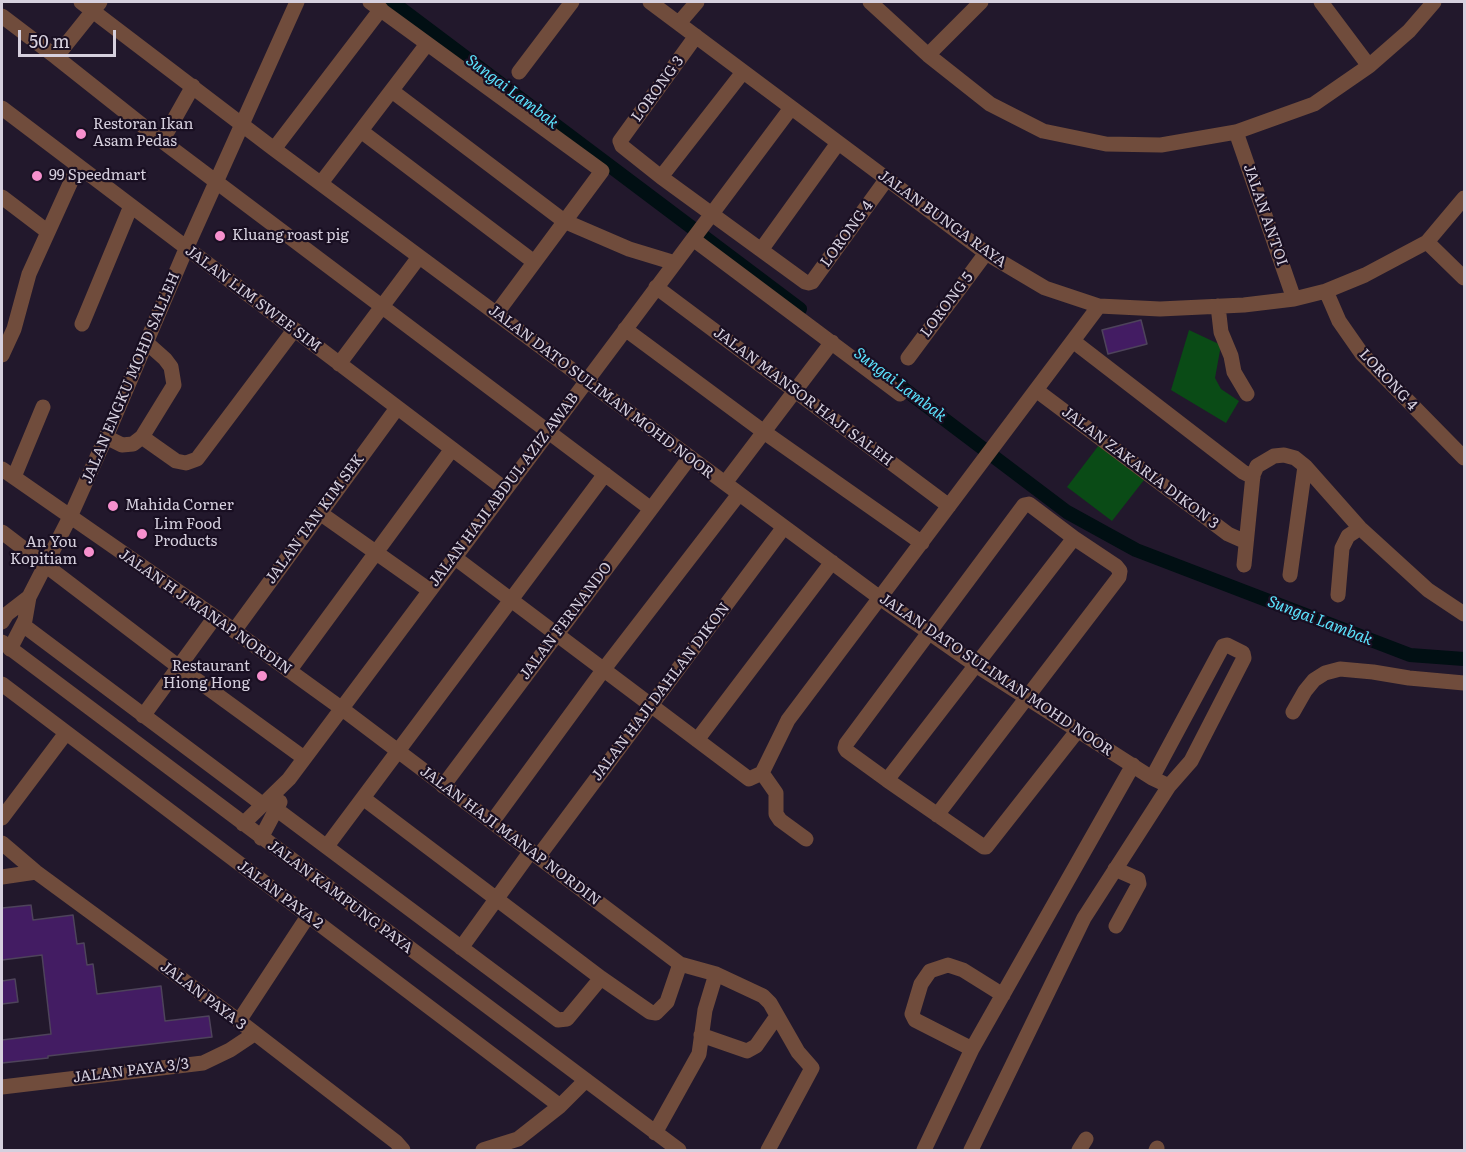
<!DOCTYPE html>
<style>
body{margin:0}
#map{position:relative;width:1466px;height:1152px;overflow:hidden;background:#22182c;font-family:Literata,serif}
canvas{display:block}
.frame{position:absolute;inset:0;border:3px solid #d6d0de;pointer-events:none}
.scale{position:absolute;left:18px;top:30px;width:98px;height:27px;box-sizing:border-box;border:3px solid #d6d0de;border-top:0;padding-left:8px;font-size:18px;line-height:21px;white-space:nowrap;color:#d6d0de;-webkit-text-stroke:4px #190f22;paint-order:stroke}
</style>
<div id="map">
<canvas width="1466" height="1152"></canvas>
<div class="frame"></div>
<div class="scale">50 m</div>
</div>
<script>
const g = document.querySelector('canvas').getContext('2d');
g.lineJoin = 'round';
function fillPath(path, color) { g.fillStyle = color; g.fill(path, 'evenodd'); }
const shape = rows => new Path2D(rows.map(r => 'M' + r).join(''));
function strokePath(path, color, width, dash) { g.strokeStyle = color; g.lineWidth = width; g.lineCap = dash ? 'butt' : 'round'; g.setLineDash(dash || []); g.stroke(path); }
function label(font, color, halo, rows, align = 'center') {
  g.font = font + ' Literata,serif'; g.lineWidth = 4.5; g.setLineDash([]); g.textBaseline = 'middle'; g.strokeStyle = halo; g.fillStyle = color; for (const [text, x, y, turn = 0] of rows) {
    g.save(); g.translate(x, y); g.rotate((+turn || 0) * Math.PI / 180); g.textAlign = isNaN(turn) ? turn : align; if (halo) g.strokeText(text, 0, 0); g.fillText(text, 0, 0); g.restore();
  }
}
const green = shape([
 [1189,330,1221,345,1215,378,1221,389,1239,401,1226,423,1171,390],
 [1099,445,1144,480,1112,521,1067,487]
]);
const canal = shape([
 [392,2,800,309],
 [891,379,1067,512,1136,550,1410,655,1464,659]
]);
const building = shape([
 [1141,320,1147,344,1108,354,1102,330,1141,320],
 [31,905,33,920,73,915,77,944,84,943,87,965,93,964,97,994,161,986,165,1021,209,1016,212,1037,48,1056,48,1058,2,1063,2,1040,51,1034,42,955,2,960,2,908,31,905],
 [15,979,18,1002,2,1004,2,981,15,979]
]);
const minor = shape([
 [81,2,274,149,880,598,977,666,1152,778,1169,786,1084,918,971,1150],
 [370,2,602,171,496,314],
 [650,2,986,253,1045,288,1099,306,1160,309,1244,305,1294,299,1326,291,1365,275,1427,242,1464,198],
 [870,2,928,55,990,104,1043,131,1106,144,1161,145,1236,132,1314,104,1369,66,1409,31,1434,2],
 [1321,2,1369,66],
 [2,16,56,57,100,2],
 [679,23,697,2],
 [696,36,620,141,622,146,661,177,743,72],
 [928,55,981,2],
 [56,57,162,141,651,509],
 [519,72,572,2],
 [392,91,564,221,629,249,675,263],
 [2,108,505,489],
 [361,131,534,262],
 [1236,132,1294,299],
 [162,141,193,86],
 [274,149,381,9],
 [661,177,805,282,809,283,812,282,886,180],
 [321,183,427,44],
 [2,197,48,232],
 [693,239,900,394],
 [1427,242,1464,278],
 [761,250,838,143],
 [656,287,949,506],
 [1326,291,1339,321,1362,354,1464,458],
 [1218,306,1221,332,1231,356,1234,372,1247,394],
 [82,324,131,206],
 [625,329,764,432,922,543],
 [1073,341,1243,472,1253,477],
 [2,355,14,329,29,274,78,166],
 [908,358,986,253],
 [339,364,419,257],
 [1036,390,1228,534,1246,542],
 [106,437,122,445,133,444,142,437,174,385,171,367,165,359,147,343],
 [142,437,176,461,186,463,197,459,294,330],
 [2,469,215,617,341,708,680,964,716,974,763,996,770,1003,798,1052,812,1068,768,1150],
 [14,477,43,407],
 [725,483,832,342],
 [320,513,429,590],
 [2,532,179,667,304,758],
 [454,557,749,779,762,773,788,720,1099,306],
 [1244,565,1253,475,1257,466,1274,456,1284,455,1295,458,1305,466,1360,528,1428,590,1464,614],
 [1290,575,1305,466],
 [1338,595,1342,548,1348,536,1360,528],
 [2,622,7,614,29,597],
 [23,625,262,804],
 [234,631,397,408],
 [2,642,679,1150],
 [10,649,25,620,29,597,70,517,106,437,186,249,297,2],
 [289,671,452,449],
 [2,684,560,1106],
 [1293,712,1305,691,1314,680,1325,673,1340,669,1373,672,1409,678,1464,683],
 [143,716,215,617],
 [697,740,832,562],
 [762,773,776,793,776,814,780,820,806,839],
 [1152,778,1223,646,1227,645,1243,653,1244,658,1191,761,1169,786],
 [887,780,1074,538],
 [443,786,690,457],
 [363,798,601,978,650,1012,656,1013,667,1002,680,964],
 [276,809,558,1020,567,1019,601,978],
 [937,815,1119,577,1120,571,1116,566,1074,538,1029,504,1024,505,846,744,845,748,847,751,887,780,984,847,986,847,1078,730],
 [2,818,66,733],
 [492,822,604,669,739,494],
 [243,824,289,779,791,108],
 [261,838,280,802],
 [2,843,36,872,239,1021,396,1142,403,1150],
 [327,846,605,474],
 [538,857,784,527],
 [1115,869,1138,879,1139,884,1116,926],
 [2,877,36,872],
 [461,948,531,851],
 [239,1021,308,916],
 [701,1035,747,1051,756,1046,777,1016],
 [972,1049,915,1020,912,1014,921,984,930,971,948,965,963,970,1003,995],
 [2,1087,203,1063,230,1050,254,1034],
 [655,1133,699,1054,705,1010,716,974],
 [483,1150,518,1139,560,1106,586,1080],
 [924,1150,972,1049,1133,765],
 [1079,1150,1086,1139],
 [1156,1150,1157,1148]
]);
const markers = [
 [81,134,6,"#f790ce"],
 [37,176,6,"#f790ce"],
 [220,236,6,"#f790ce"],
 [113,506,6,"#f790ce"],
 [142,534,6,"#f790ce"],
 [89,552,6,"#f790ce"],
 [262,676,6,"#f790ce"]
];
const streetNames = [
 ["LORONG 3",658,89,-54],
 ["JALAN ANTOI",1265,215,71],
 ["JALAN BUNGA RAYA",942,219,36],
 ["LORONG 4",847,234,-54],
 ["JALAN LIM SWEE SIM",253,299,37],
 ["LORONG 5",947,305,-53],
 ["JALAN ENGKU MOHD SALLEH",131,378,-67],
 ["LORONG 4",1388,380,47],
 ["JALAN DATO SULIMAN MOHD NOOR",601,392,37],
 ["JALAN MANSOR HAJI SALEH",803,397,37],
 ["JALAN ZAKARIA DIKON 3",1140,468,37],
 ["JALAN HAJI ABDUL AZIZ AWAB",504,490,-53],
 ["JALAN TAN KIM SEK",315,519,-54],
 ["JALAN H J MANAP NORDIN",205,612,35],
 ["JALAN FERNANDO",566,621,-53],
 ["JALAN DATO SULIMAN MOHD NOOR",996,675,34],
 ["JALAN HAJI DAHLAN DIKON",661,692,-53],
 ["JALAN HAJI MANAP NORDIN",510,836,37],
 ["JALAN PAYA 2",280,895,37],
 ["JALAN KAMPUNG PAYA",340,897,37],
 ["JALAN PAYA 3",203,996,37],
 ["JALAN PAYA 3/3",131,1071,-7]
];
const poiNames = [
 ["Restoran Ikan",93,125],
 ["Asam Pedas",93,142],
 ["99 Speedmart",49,176],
 ["Kluang roast pig",232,236],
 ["Mahida Corner",125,506],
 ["Lim Food",154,525],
 ["Products",154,542],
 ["An You",77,543,"right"],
 ["Kopitiam",77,560,"right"],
 ["Restaurant",250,667,"right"],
 ["Hiong Hong",250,684,"right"]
];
const waterNames = [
 ["Sungai Lambak",512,92,37],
 ["Sungai Lambak",900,385,37],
 ["Sungai Lambak",1320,621,21]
];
fillPath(green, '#0a4b16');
strokePath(canal, '#010f13', 14);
fillPath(building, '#431c63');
strokePath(building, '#4e435b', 1.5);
strokePath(minor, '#704c3c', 15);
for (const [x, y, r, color] of markers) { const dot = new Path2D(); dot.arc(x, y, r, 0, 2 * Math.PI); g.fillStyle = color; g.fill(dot); strokePath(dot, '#190f22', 2); }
label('15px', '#d6d0de', '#190f22', streetNames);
label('15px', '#d6d0de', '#190f22', poiNames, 'left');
label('italic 16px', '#5be2fc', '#190f22', waterNames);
</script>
